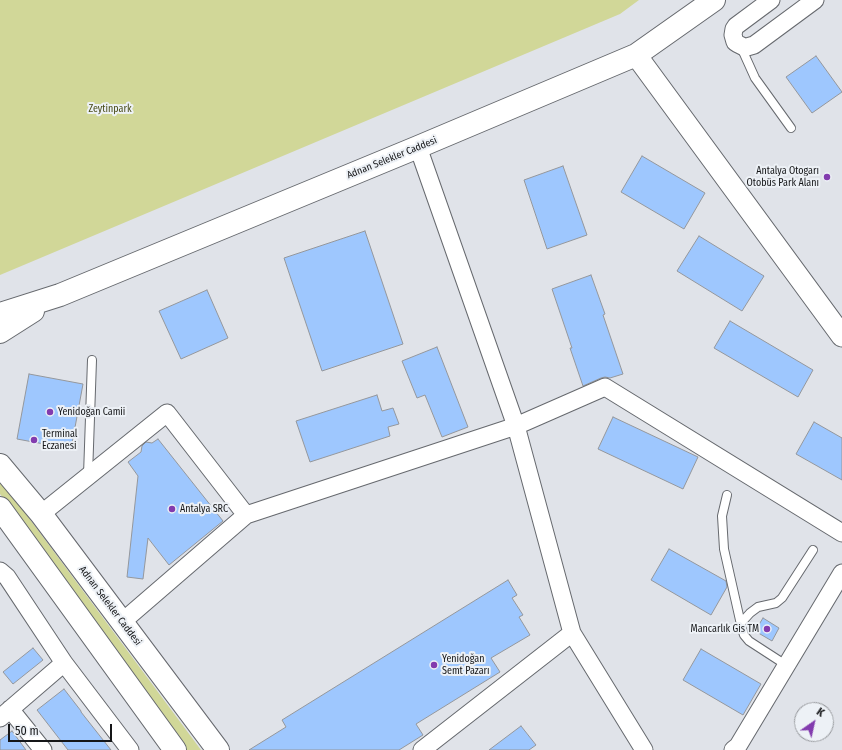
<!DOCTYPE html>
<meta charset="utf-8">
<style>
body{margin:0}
#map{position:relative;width:842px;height:750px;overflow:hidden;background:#e0e3e9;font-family:"Fira Sans Condensed",sans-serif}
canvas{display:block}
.north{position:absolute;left:794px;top:702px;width:40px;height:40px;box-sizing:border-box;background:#edf1f6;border:1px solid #97999d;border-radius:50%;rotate:34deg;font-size:11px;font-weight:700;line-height:16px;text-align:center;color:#151618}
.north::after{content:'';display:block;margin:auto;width:14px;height:18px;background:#823bae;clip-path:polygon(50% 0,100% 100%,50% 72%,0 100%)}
.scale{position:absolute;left:8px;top:724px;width:104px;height:18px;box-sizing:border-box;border:2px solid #151618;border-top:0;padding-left:5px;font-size:12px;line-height:14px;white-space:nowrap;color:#151618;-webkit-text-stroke:3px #edf1f6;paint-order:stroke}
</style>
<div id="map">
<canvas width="842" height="750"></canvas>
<div class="north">K</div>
<div class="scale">50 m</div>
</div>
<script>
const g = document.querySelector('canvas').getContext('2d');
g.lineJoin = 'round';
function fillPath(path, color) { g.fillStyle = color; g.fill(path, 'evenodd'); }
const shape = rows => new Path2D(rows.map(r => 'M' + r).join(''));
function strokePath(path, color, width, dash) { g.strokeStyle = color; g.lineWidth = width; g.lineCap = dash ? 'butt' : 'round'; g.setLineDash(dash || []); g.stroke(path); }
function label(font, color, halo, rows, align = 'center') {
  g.font = font + ' "Fira Sans Condensed",sans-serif'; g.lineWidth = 4; g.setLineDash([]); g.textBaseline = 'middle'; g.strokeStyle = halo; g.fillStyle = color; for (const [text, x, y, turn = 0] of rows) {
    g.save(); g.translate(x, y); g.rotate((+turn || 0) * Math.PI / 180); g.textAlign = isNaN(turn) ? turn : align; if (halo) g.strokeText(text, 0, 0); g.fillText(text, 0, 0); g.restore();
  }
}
const green = shape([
 [0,0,639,0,620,14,0,275],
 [0,479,201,750,186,750,0,494]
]);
const building = shape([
 [816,56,842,92,812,113,786,77,816,56],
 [642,156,705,193,684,229,621,192,642,156],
 [563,166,587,235,547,249,524,180,563,166],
 [365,231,403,344,322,371,284,258,365,231],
 [699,236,764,276,742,311,677,271,699,236],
 [591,275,605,314,603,315,623,374,610,378,605,377,601,378,583,386,570,348,572,348,552,289,591,275],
 [207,290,228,338,181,359,159,311,207,290],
 [730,321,813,370,798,397,714,348,730,321],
 [437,347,468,427,442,437,425,395,417,398,402,361,437,347],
 [29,374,83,384,71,449,17,439,29,374],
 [377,395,382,411,393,408,399,424,388,427,390,436,310,462,296,421,377,395],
 [613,417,698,457,683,489,598,449,613,417],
 [814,422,842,438,842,480,796,454,814,422],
 [158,439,223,521,169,565,148,538,143,579,127,577,138,476,128,462,141,452,142,446,146,442,152,443,158,439],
 [669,549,726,581,727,587,711,615,651,580,669,549],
 [508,580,517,595,512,598,523,615,519,617,530,635,491,658,500,672,416,724,423,735,399,750,249,750,286,727,282,720,508,580],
 [763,618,779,628,772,641,755,631,763,618],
 [33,648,43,660,13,684,3,672,33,648],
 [701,649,761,684,743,715,683,680,701,649],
 [64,689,81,711,81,712,111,750,68,750,37,710,64,689],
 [521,726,536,745,529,750,489,750,521,726],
 [12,731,26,750,0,750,0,740,12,731]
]);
const service = shape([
 [741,47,755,78,791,128],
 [88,475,92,360],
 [727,495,722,516,724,549,742,629,744,635,749,641,786,665],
 [741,623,750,613,758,607,776,603,782,598,813,550]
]);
const minor = shape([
 [771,0,736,26,734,29,733,35,735,42,738,44,744,47,747,47,754,45,815,0],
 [418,147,516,426,572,633,644,750],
 [41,514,167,413,246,515],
 [0,571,7,577,64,663,130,750],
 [122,622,246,515,516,426,605,387,842,533],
 [10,709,43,750],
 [0,718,64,663],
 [422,750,572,633],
 [733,750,738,746,842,573]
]);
const tertiary = shape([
 [636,55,842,336]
]);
const secondary = shape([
 [0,314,60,295,418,147,636,55,714,0],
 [0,332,33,311]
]);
const primary = shape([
 [0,465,41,514,218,750],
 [0,508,175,750]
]);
const markers = [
 [827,177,4,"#823bae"],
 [50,412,4,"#823bae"],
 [34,440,4,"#823bae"],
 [172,509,4,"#823bae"],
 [767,629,4,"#823bae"],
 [434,665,4,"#823bae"]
];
const parkNames = [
 ["Zeytinpark",110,109]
];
const streetNames = [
 ["Adnan Selekler Caddesi",392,158,-22],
 ["Adnan Selekler Caddesi",110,606,53]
];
const poiNames = [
 ["Antalya Otogarı",819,171,"right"],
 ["Otobüs Park Alanı",819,183,"right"],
 ["Yenidoğan Camii",58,412],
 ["Terminal",42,434],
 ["Eczanesi",42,446],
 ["Antalya SRC",180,509],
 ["Mancarlık Gis TM",759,629,"right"],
 ["Yenidoğan",442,659],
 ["Semt Pazarı",442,671]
];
fillPath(green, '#d1d798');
fillPath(building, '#9ec7fe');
strokePath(building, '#94979c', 1);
strokePath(service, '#66696e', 10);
strokePath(minor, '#66696e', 19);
strokePath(tertiary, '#66696e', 23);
strokePath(secondary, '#66696e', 24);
strokePath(primary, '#66696e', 24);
strokePath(service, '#fff', 8);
strokePath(minor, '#fff', 17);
strokePath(tertiary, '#fff', 21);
strokePath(secondary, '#fff', 22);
strokePath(primary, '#fff', 22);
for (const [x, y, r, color] of markers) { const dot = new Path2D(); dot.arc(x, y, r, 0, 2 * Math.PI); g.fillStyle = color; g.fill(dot); strokePath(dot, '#edf1f6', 1.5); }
label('10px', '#494c19', '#edf1f6', parkNames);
label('10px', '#151618', '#edf1f6', streetNames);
label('10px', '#151618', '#edf1f6', poiNames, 'left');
</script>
